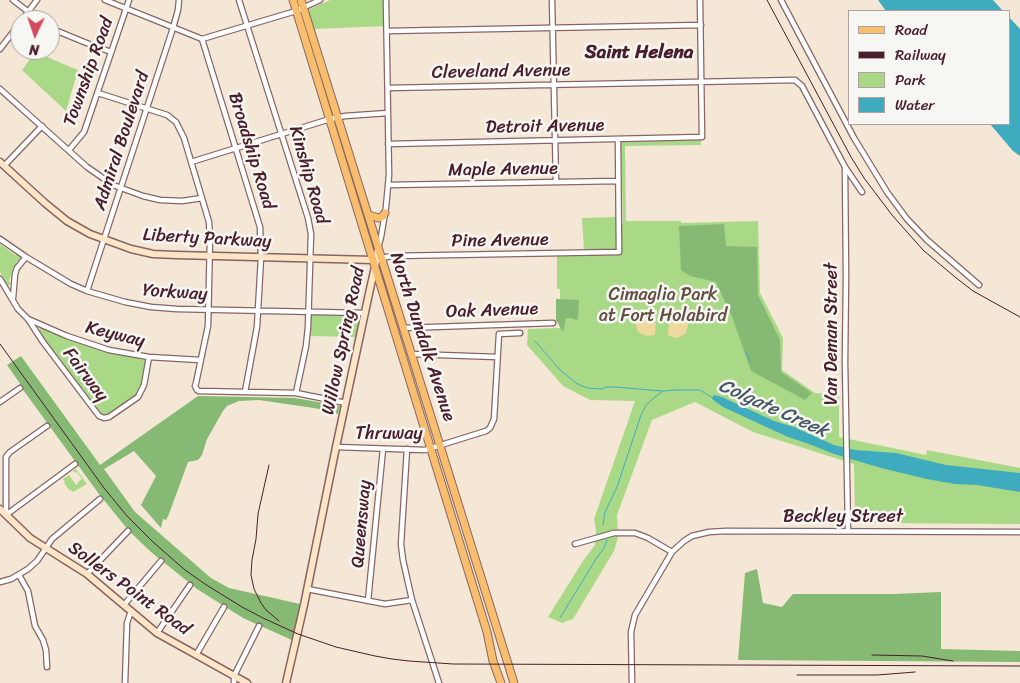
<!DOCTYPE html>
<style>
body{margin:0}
#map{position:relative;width:1020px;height:683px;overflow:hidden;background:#f5e7d5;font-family:Sriracha,sans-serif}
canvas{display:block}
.legend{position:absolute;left:848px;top:10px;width:162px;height:115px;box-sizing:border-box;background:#f6f6f2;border:1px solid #b1a0a2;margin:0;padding:6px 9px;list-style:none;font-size:15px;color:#4a1f2b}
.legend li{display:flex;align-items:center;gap:10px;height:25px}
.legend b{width:25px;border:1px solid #b1a0a2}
.north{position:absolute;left:10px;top:10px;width:50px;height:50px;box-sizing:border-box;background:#f6f6f2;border:1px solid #b1a0a2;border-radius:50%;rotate:183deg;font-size:14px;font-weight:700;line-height:20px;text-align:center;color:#4a1f2b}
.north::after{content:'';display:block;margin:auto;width:18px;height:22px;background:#d1495b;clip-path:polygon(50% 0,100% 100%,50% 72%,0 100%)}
</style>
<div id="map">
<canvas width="1020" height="683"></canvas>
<ul class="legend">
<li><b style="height:6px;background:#f9be6d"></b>Road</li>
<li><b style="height:6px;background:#4a1f2b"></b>Railway</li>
<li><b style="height:14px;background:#a9d987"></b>Park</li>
<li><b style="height:14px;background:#3fabbe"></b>Water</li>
</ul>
<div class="north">N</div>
</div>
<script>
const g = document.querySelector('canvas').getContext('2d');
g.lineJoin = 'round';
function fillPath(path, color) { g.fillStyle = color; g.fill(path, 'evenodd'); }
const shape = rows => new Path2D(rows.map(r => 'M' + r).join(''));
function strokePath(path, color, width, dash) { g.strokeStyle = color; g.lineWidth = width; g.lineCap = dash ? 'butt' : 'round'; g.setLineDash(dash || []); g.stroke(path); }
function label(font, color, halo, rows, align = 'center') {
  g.font = font + ' Sriracha,sans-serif'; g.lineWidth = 5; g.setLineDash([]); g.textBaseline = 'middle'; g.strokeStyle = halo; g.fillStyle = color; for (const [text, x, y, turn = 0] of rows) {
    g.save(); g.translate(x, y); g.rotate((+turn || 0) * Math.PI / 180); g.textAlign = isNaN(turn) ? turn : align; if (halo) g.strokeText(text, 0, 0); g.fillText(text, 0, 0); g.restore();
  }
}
const green = shape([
 [330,0,384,0,385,26,314,29,308,10],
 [35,52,78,70,66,111,22,70],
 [701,140,701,145,625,146,626,221,681,221,681,223,758,221,760,293,783,338,782,370,815,393,839,394,839,437,926,455,927,450,1020,468,1020,524,865,523,861,522,858,519,855,513,854,464,753,432,695,402,652,420,617,515,618,537,614,551,573,619,562,623,548,617,583,561,595,545,596,530,594,519,635,401,590,400,563,386,527,345,528,329,560,328,560,289,557,289,557,251,584,250,582,218,616,217,623,224,621,142],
 [0,244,15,255,18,255,21,257,21,259,19,261,17,261,13,269,9,281,11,283,8,286,5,285,3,281,4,279,0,272],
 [312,314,347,315,361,317,358,337,309,336,310,318],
 [40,328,45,328,69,340,100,350,145,360,146,362,140,391,137,395,108,415,102,414,40,334,39,332],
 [76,469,87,484,73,492,71,490,70,491,64,483,65,482,63,479,69,475,76,485,78,484,77,483,82,479,77,472,75,473,73,471]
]);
const forest = shape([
 [724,224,726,246,757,247,758,295,780,340,781,372,812,393,805,400,751,371,733,319,716,282,690,276,681,270,679,226],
 [556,299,579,300,578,319,576,320,571,318,566,318,563,332,556,320],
 [21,356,100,465,198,396,295,398,340,406,338,414,314,408,259,400,239,401,227,406,223,411,207,439,202,455,198,460,188,462,169,514,166,520,163,519,161,528,141,505,156,476,134,451,104,469,135,512,211,578,229,588,300,604,294,641,243,618,197,589,151,552,129,531,99,494,21,387,21,385,7,365],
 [757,569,763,603,782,607,793,594,894,594,941,592,941,649,1020,651,1020,662,738,660,745,573]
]);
const sand = shape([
 [638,316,656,316,655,335,647,336,639,333,637,329,635,323],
 [669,317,686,319,688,326,685,334,680,337,675,338,668,335,669,320,668,318]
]);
const water = shape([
 [878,0,993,0,1003,11,886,11],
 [1009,17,1020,29,1020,156,1013,151,990,124,1009,124],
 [714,395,722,397,774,421,794,427,834,445,855,450,896,453,946,465,1020,473,1020,492,977,485,955,484,927,479,881,468,834,454,809,444,788,437,723,407,712,399]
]);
const stream = shape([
 [535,341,560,370,576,383,587,388,602,389,606,387,615,387,662,391],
 [746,352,750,361],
 [603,525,605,512,617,487,641,415,646,405,655,397,663,391,675,390,700,390,713,398],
 [560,618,596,559,604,548,607,540]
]);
const street = shape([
 [13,0,39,20],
 [105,0,202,39],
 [239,0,308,218,311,234,308,327,306,346,296,393],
 [552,0,556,182],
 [781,0,854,138,887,192,907,219,927,240,979,285],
 [22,20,37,0],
 [50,28,84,42,111,52],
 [387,31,701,25],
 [202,39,260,227,261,258,257,327,245,392],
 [202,39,296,11,320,0],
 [0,49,20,23],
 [388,88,795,80,802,86,845,167,862,192],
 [0,89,87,167,113,185,143,196,160,200,182,201,202,198],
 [98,93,167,115,176,122,184,138,209,222,210,239,208,326,196,383,195,386,197,390,199,391,296,393,346,403],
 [388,144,702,137,700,0],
 [69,150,84,132,129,0],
 [191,162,330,119,345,116,388,113],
 [4,166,42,126],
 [845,168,846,276,845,362,848,531],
 [388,185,618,181],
 [0,239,26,257,71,284,87,291,125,302,151,307,177,309,365,313],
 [378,248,381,237,386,207,389,175,386,0],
 [381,258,392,256,619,252,618,139],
 [0,279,18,309,28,319,43,342,99,416,104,418,109,417,138,397,144,385,149,357],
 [87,291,173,28,178,10,179,0],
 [13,298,15,274,17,268,26,257],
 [28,319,67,336,109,350,149,357,200,360],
 [403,328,553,323],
 [411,354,497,357],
 [0,402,20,388],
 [336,447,425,450,486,431,490,428,494,419,499,334,520,333],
 [407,449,401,544,403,560,412,600,439,683],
 [6,515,6,457,10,452,47,426],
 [6,515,75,464],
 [575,544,614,533,635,533,648,538,672,552],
 [87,574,128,531],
 [19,575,28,591,35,626,43,640,46,650,47,667],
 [0,582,11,579,28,569,37,561,52,539,100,499],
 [307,589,385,604,412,600],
 [368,601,383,449],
 [124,605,161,561],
 [157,633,190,585],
 [196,655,224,607],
 [125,683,127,623,131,611],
 [234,683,234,676,259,626],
 [632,683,631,632,635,615,672,552,684,541,692,536,709,532,726,531,1020,532]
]);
const secondary = shape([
 [0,162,45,203,67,221,90,234,131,249,153,254,176,255,373,260,377,259],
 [0,509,30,538,87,574,157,633,247,683],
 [286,683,304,605,336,447,370,289,375,267,378,249]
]);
const primary = shape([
 [293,0,394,329,487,632,493,661,501,683],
 [301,0,514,683],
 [368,215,379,218,383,216,385,213]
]);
const rail = shape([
 [767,0,851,157,864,178,892,215,923,250,955,277,973,291,1020,317],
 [0,344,104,488,127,516,153,542,185,570,205,584,242,607,263,618,298,634,336,647,375,656,392,659,409,661,453,664,1020,666],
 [269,465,258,514,256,539,252,560,251,575,254,589,261,603,266,610,279,621],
 [872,655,922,656,953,661],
 [797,675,877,675,915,672]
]);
const streetNames = [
 ["Township Road",89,72,-70],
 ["Cleveland Avenue",501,72,-1],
 ["Detroit Avenue",545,127,-1],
 ["Admiral Boulevard",122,141,-72],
 ["Broadship Road",251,151,73],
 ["Maple Avenue",503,170,-1],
 ["Kinship Road",308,175,74],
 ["Liberty Parkway",207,239,3],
 ["Pine Avenue",500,241,-1],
 ["Yorkway",175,293,4],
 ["Oak Avenue",492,311,-2],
 ["Van Deman Street",832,334,-90],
 ["Keyway",115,335,14],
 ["North Dundalk Avenue",422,337,72],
 ["Willow Spring Road",344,341,-78],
 ["Fairway",85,375,53],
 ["Thruway",389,434],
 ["Beckley Street",843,517],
 ["Queensway",362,524,-85],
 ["Sollers Point Road",129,589,36]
];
const parkNames = [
 ["Cimaglia Park",663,295],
 ["at Fort Holabird",663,316]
];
const neighbourhoodNames = [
 ["Saint Helena",639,53]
];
const waterNames = [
 ["Colgate Creek",773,409,24]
];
fillPath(green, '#a9d987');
fillPath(forest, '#86b974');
fillPath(sand, '#eeda9e');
fillPath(water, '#3fabbe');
strokePath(stream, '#3fabbe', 1);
strokePath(street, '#866566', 7);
strokePath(secondary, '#866566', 9);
strokePath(primary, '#866566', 9);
strokePath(street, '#fff', 4.5);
strokePath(secondary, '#fde5c5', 6);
strokePath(primary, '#f9be6d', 7);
strokePath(rail, '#4a1f2b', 1);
label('18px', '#4a1f2b', '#f6f6f2', streetNames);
label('18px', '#624e42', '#f6f6f2', parkNames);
label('bold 19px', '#4a1f2b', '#f6f6f2', neighbourhoodNames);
label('italic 19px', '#465766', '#f6f6f2', waterNames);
</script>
